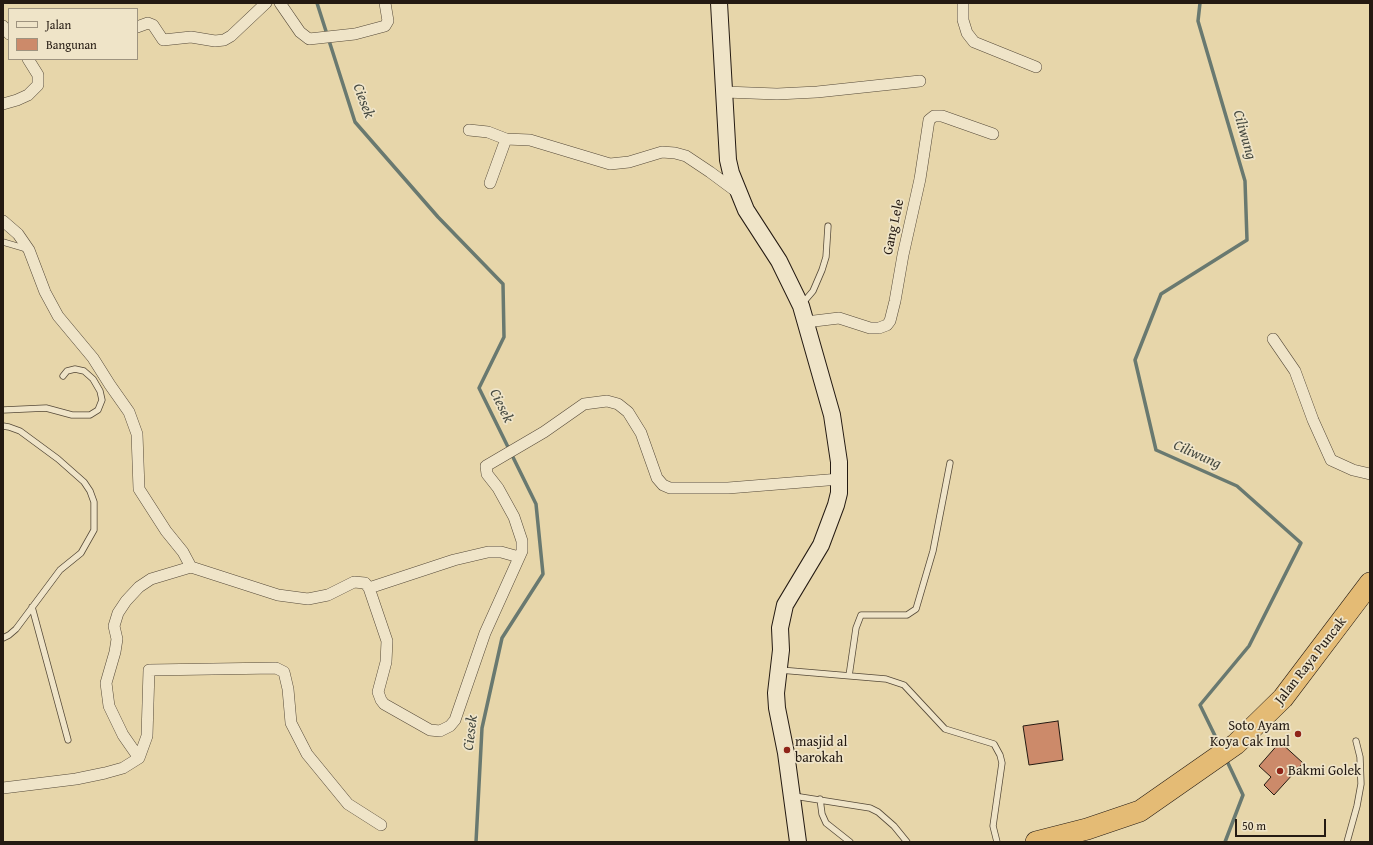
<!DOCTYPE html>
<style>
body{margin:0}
#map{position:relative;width:1373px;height:845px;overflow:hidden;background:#e7d6aa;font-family:"Gentium Book Plus",serif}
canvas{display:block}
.frame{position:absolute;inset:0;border:4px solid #241a12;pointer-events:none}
.legend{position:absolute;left:8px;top:8px;width:130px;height:52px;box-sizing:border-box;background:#efe4c8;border:1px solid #9e937f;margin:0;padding:5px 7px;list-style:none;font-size:12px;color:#241a12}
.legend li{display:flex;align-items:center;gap:8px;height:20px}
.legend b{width:20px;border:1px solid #9e937f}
.scale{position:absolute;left:1235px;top:819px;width:91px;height:18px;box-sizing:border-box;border:2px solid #241a12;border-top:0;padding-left:5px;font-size:12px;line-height:14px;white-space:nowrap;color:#241a12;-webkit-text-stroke:3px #efe4c8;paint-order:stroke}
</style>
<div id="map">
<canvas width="1373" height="845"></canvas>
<div class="frame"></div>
<ul class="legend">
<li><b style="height:5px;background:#efe4c8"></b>Jalan</li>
<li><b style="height:11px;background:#cc8a6a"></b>Bangunan</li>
</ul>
<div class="scale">50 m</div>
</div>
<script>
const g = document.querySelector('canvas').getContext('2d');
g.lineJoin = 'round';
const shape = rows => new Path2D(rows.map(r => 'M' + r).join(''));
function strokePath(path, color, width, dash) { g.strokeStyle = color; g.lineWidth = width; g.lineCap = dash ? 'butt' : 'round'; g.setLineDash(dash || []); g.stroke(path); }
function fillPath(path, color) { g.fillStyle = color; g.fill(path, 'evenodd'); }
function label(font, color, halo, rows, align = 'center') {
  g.font = font + ' "Gentium Book Plus",serif'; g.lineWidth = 3.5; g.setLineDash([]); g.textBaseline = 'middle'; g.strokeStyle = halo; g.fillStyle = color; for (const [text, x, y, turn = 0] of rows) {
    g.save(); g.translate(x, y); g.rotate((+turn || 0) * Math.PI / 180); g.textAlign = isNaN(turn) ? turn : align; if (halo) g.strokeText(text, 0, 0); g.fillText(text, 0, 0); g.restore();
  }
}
const stream = shape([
 [317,3,355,122,438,217,503,284,504,337,479,388,536,504,543,574,502,638,482,728,476,842],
 [1200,3,1198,21,1245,181,1247,240,1161,294,1135,360,1156,450,1237,486,1301,543,1249,646,1200,705,1220,746],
 [1225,842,1243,795,1226,759]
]);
const building = shape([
 [1058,721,1063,760,1029,765,1023,726,1058,721],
 [1280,742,1303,763,1274,795,1264,785,1271,777,1259,766,1280,742]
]);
const lane = shape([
 [3,242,27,249],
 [802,304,813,291,822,270,826,257,828,226],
 [3,410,46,408,72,415,90,415,98,410,102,400,100,391,93,379,84,371,75,369,67,371,63,376],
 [3,426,9,427,20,431,58,459,84,482,90,491,94,502,94,530,81,553,60,570,16,629,9,635,3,638],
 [32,607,68,740],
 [780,670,886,679,904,685,945,729,994,744,1000,755,1002,763,993,826,997,842],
 [849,676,856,628,861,615,907,615,916,609,933,551,950,463],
 [794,796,870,808,878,812,894,826,907,842],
 [820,799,822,814,826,823,850,842],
 [1347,842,1357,806,1361,784,1360,757,1356,741]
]);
const street = shape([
 [280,3,300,32,309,39,355,34,385,26,388,21,385,3],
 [963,3,963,20,967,33,974,42,1036,67],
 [3,26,9,34],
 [137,27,148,23,153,25,163,40,191,37,215,41,224,40,231,36,266,3],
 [725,92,777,94,817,92,920,81],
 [3,104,17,100,28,95,38,85,38,75,28,59],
 [469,130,488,132,506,139,530,140,610,164,629,162,662,152,675,153,686,156,710,172,737,192],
 [490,183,506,139],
 [3,221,18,234,29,250,45,292,58,316,93,358,110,385,129,412,137,434,139,489,166,531,183,552,191,567],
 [806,322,839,318,870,328,879,328,887,325,890,321,895,301,903,255,920,179,929,120,934,116,942,116,993,134],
 [1273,339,1295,371,1313,420,1331,460,1353,470,1370,474],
 [369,588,454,560,488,552,501,552,519,557],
 [139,758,147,736,149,670,276,668,284,672,288,689,291,723,307,754,348,804,381,825],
 [3,788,76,779,105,773,123,768,139,758,123,735,109,706,106,683,115,652,117,639,114,626,118,613,126,601,139,587,151,579,191,567,278,595,308,599,328,595,354,582,365,583,369,588,387,641,386,662,378,692,381,700,384,704,430,730,440,731,450,726,455,720,485,633,522,551,522,541,514,517,498,488,487,474,486,466,544,432,584,404,607,401,618,404,628,412,641,433,657,478,663,485,670,488,728,488,840,479]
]);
const secondary = shape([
 [719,3,728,160,731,173,746,210,779,261,801,306,832,415,839,462,839,493,836,505,821,545,785,605,780,628,781,650,776,693,777,708,786,753,798,842]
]);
const highway = shape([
 [1036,842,1087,829,1140,811,1236,744,1283,698,1370,583]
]);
const markers = [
 [1298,734,4,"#8f2418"],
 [787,750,4,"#8f2418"],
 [1280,771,4,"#8f2418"]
];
const streetNames = [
 ["Gang Lele",894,227,-78],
 ["Jalan Raya Puncak",1311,661,-52]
];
const poiNames = [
 ["Soto Ayam",1290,726,"right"],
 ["Koya Cak Inul",1290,742,"right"],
 ["masjid al",795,742],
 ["barokah",795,758],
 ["Bakmi Golek",1288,771]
];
const waterNames = [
 ["Ciesek",363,101,69],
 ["Ciliwung",1244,135,74],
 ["Ciesek",501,406,64],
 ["Ciliwung",1197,455,24],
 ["Ciesek",471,733,-83]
];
strokePath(stream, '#697970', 3.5);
fillPath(building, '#cc8a6a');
strokePath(building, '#241a12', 1);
strokePath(lane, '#554938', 7);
strokePath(street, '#554938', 12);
strokePath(secondary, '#241a12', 18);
strokePath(highway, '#241a12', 22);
strokePath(lane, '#efe4c8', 5.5);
strokePath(street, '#efe4c8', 11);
strokePath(secondary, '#efe4c8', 16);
strokePath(highway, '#e4bb75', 21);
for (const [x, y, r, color] of markers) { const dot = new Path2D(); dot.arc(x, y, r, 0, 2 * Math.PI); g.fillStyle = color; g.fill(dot); strokePath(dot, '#efe4c8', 1.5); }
label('14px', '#241a12', '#efe4c8', streetNames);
label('14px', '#241a12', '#efe4c8', poiNames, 'left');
label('italic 15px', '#464a41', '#efe4c8', waterNames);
</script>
